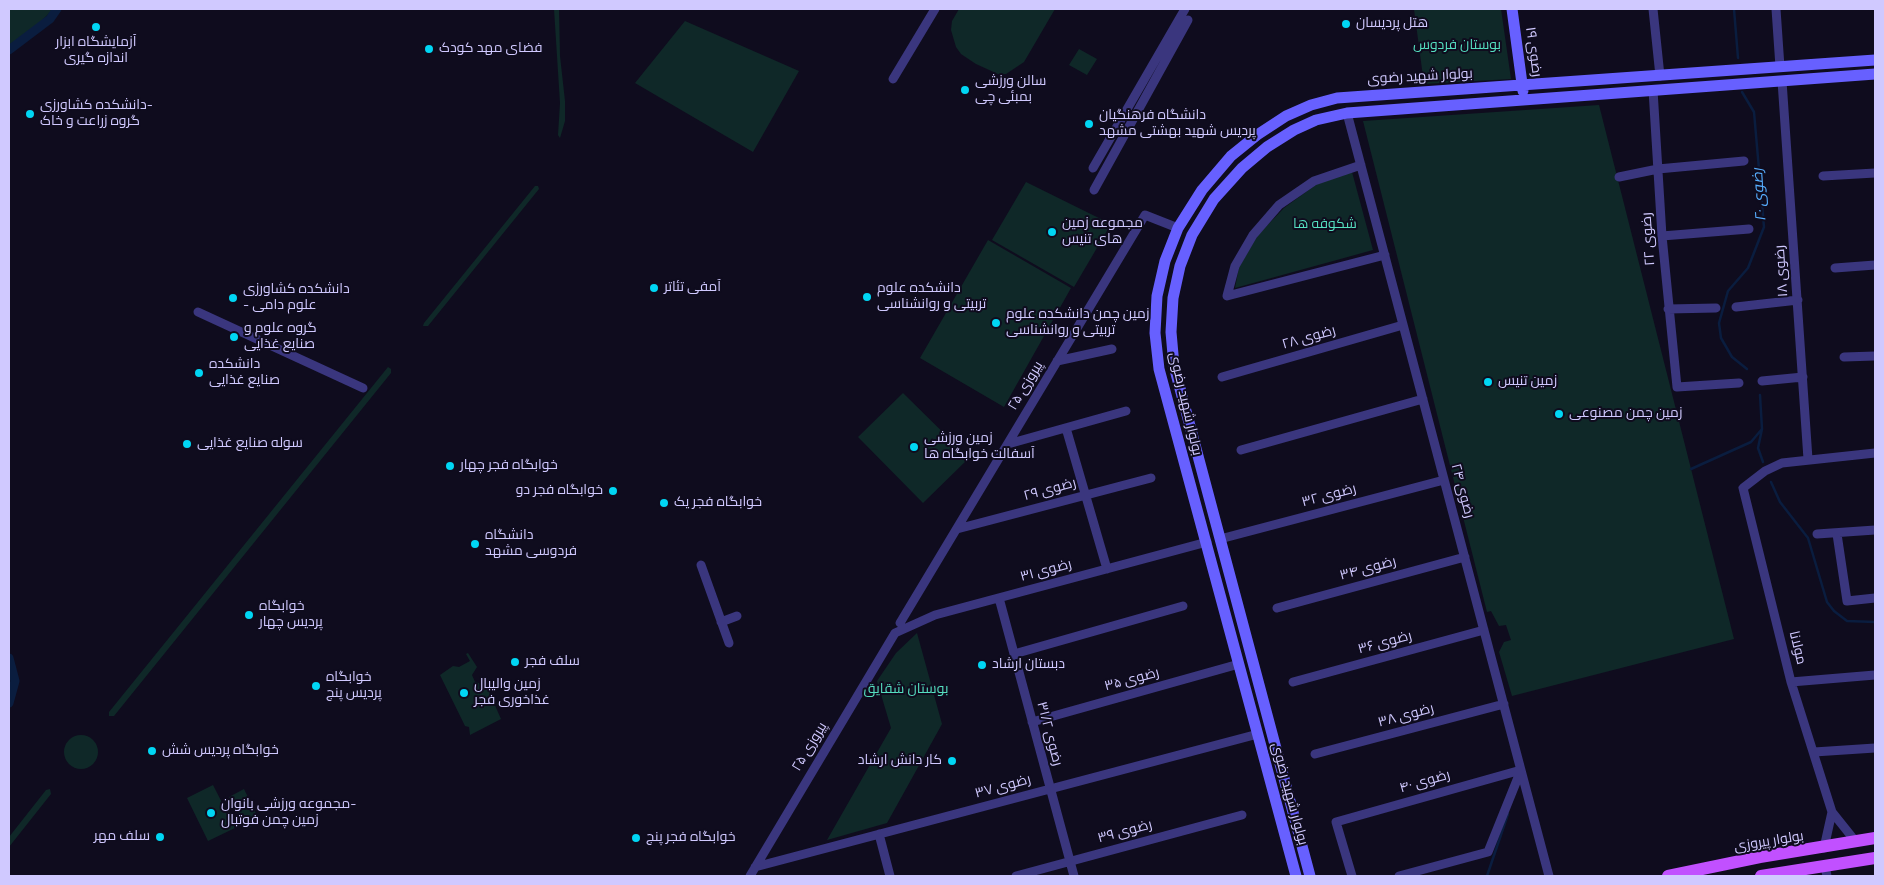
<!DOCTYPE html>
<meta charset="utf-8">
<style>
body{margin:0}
#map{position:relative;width:1884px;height:885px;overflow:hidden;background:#0f0c1e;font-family:"Titillium Web",sans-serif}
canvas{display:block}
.frame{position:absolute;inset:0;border:10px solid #d0c9ff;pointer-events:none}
</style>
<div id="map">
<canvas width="1884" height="885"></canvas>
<div class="frame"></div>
</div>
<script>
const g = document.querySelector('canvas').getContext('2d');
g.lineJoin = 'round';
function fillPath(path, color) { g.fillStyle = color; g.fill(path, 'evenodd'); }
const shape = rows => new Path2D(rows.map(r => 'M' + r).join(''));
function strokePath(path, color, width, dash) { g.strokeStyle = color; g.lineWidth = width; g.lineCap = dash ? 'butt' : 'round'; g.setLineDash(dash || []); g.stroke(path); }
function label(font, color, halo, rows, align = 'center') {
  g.font = font + ' "Titillium Web",Cairo,sans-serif'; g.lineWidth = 4; g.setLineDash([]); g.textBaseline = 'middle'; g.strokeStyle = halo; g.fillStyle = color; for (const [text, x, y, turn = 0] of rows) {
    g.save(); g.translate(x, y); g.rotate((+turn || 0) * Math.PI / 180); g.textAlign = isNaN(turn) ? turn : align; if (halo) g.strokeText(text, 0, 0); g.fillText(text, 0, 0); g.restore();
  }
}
const green = shape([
 [9,9,53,9,35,28,9,46],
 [554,9,559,9,560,56,565,101,565,121,560,138,558,135,560,103],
 [959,9,1055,9,1024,62,1006,74,998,74,976,64,961,54,956,47,951,30,952,21],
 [1414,9,1501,9,1511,79,1424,84],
 [685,21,799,71,753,152,635,83],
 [1079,49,1097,59,1087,75,1069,65],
 [1599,105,1734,639,1512,696,1499,652,1504,642,1511,640,1506,625,1499,626,1491,611,1487,612,1363,121],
 [1352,172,1373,250,1235,288,1239,267,1258,235,1284,208,1317,184],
 [1026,182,1111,224,1074,287,992,240],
 [535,186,538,186,539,189,428,326,423,326,424,323],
 [988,240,1071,288,1004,407,920,358],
 [388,367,391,369,391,373,114,716,109,716,109,712],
 [903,393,969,458,923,503,858,437],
 [917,633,942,724,887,823,827,840,891,728,877,681,896,653],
 [468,653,477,667,472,675,475,682,486,685,501,719,470,735,469,727,465,726,440,675,453,666,459,667,470,661,466,654],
 '64 752a17 17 0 1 1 34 0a17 17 0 1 1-34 0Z',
 [213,785,235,828,208,841,187,798],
 [50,789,51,794,9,847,9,837,46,790],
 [244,789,260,822,246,829,229,797]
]);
const stream = shape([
 [1734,9,1738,58],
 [1742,92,1754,112,1764,227,1748,268,1728,291,1719,323,1721,338,1732,357,1747,369],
 [1760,395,1762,429,1758,448,1763,462],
 [1691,469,1751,442,1762,429],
 [1771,482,1780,502,1808,538,1827,602,1834,611,1847,621,1875,622],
 [1487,876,1508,814]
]);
const canal = shape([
 [9,50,50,19,57,9],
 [9,658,15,681,9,703]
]);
const street = shape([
 [1653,9,1660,76],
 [1776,9,1780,67],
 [893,79,935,9],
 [1782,81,1808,459],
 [1653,90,1662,236,1677,387,1739,383],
 [1347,113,1549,876],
 [1361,165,1314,181,1279,205,1253,235,1235,266,1227,296,1385,255],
 [1093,168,1185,9],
 [1823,176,1875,173],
 [1619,177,1658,169,1744,161],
 [1094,190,1188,20],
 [1662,236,1749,229],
 [1835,268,1875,265],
 [1736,307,1798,300],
 [1668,309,1716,308],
 [198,312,363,388],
 [1844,357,1875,356],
 [1057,361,1112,349],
 [1222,377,1403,325],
 [1762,381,1803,377],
 [1066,428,1107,569],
 [1008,444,1126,411],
 [1241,450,1423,399],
 [957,529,1151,478],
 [1817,534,1875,530],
 [1837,534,1847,601,1875,598],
 [1220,539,1444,480],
 [701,565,729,643],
 [999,598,1074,876],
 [1277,608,1465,557],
 [721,622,737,616],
 [900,623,1145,215,1178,228],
 [1014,654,1183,606],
 [1293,682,1484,630],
 [1791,682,1875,675],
 [1032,722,1239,664],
 [1814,752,1875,748],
 [1315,754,1504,704],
 [879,834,890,876],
 [1856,842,1832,812,1791,682,1743,488,1765,471,1782,463,1875,453],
 [1824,848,1832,812],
 [1825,866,1827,876],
 [755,867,1258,734],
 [750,876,895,633,935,615,1207,542],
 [1016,876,1242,815],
 [1352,876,1336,822,1521,770],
 [1399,876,1488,852,1521,770]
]);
const secondary = shape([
 [1512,9,1523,91],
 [1296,876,1159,369,1155,333,1157,296,1165,261,1178,228,1202,190,1231,156,1257,135,1286,116,1311,105,1337,98,1875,60],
 [1310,876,1174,366,1171,332,1173,298,1180,266,1192,235,1214,199,1242,168,1267,147,1294,130,1316,120,1347,113,1875,74]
]);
const primary = shape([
 [1668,876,1760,857,1875,838],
 [1761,876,1875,858]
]);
const markers = [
 [1346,24,5,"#00d6f4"],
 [96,27,5,"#00d6f4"],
 [429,49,5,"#00d6f4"],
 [965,90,5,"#00d6f4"],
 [30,114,5,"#00d6f4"],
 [1089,124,5,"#00d6f4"],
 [1052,232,5,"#00d6f4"],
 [654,288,5,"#00d6f4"],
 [867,297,5,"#00d6f4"],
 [233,298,5,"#00d6f4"],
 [996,323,5,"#00d6f4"],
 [234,337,5,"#00d6f4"],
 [199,373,5,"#00d6f4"],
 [1488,382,5,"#00d6f4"],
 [1559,414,5,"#00d6f4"],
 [187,444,5,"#00d6f4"],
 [914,447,5,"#00d6f4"],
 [450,466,5,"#00d6f4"],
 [613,491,5,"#00d6f4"],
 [664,503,5,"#00d6f4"],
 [475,544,5,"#00d6f4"],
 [249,615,5,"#00d6f4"],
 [515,662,5,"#00d6f4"],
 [982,665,5,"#00d6f4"],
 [316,686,5,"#00d6f4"],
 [464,693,5,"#00d6f4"],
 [152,751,5,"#00d6f4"],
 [952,761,5,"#00d6f4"],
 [211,813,5,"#00d6f4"],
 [160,837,5,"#00d6f4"],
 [636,838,5,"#00d6f4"]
];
const poiNames = [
 ["هتل پردیسان",1356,24],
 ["آزمایشگاه ابزار",96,43,"center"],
 ["اندازه گیری",96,59,"center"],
 ["فضای مهد کودک",439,49],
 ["سالن ورزشی",975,82],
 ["بمبئی چی",975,98],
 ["دانشکده کشاورزی-",40,106],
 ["گروه زراعت و خاک",40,122],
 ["دانشگاه فرهنگیان",1099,116],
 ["پردیس شهید بهشتی مشهد",1099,132],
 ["مجموعه زمین",1062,224],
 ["های تنیس",1062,240],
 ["آمفی تئاتر",664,288],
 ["دانشکده علوم",877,289],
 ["تربیتی و روانشناسی",877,305],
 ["دانشکده کشاورزی",243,290],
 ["- علوم دامی",243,306],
 ["زمین چمن دانشکده علوم",1006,315],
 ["تربیتی و روانشناسی",1006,331],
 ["گروه علوم و",244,329],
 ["صنایع غذایی",244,345],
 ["دانشکده",209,365],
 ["صنایع غذایی",209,381],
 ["زمین تنیس",1498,382],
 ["زمین چمن مصنوعی",1569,414],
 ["زمین ورزشی",924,439],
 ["آسفالت خوابگاه ها",924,455],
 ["سوله صنایع غذایی",197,444],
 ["خوابگاه فجر چهار",460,466],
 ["خوابگاه فجر دو",603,491,"right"],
 ["خوابگاه فجر یک",674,503],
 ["دانشگاه",485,536],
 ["فردوسی مشهد",485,552],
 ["خوابگاه",259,607],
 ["پردیس چهار",259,623],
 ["سلف فجر",525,662],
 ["دبستان ارشاد",992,665],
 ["خوابگاه",326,678],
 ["پردیس پنج",326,694],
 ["زمین والیبال",474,685],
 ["غذاخوری فجر",474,701],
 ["خوابگاه پردیس شش",162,751],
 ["کار دانش ارشاد",942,761,"right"],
 ["مجموعه ورزشی بانوان-",221,805],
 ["زمین چمن فوتبال",221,821],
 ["سلف مهر",150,837,"right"],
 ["خوابگاه فجر پنج",646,838]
];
const parkNames = [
 ["بوستان فردوس",1457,46],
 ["شکوفه ها",1325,225],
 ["بوستان شقایق",906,690]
];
const streetNames = [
 ["رضوی ۱۹",1533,52,82],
 ["بولوار شهید رضوی",1420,77,-3],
 ["رضوی ۲۲",1649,239,-94],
 ["رضوی ۱۸",1782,271,-94],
 ["رضوی ۲۸",1309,338,-16],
 ["پیروزی ۲۵",1026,386,-59],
 ["بولوار شهید رضوی",1185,404,77],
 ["رضوی ۲۹",1050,490,-15],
 ["رضوی ۲۴",1462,491,75],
 ["رضوی ۳۲",1329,496,-15],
 ["رضوی ۳۴",1368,569,-15],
 ["رضوی ۳۱",1046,571,-15],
 ["رضوی ۳۶",1385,643,-15],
 ["مولانا",1797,648,76],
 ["رضوی ۳۵",1132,680,-15],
 ["رضوی ۳۸",1406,716,-15],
 ["رضوی ۳۱/۲",1049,734,75],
 ["پیروزی ۲۵",810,747,-59],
 ["رضوی ۴۰",1425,782,-16],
 ["رضوی ۳۷",1003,787,-15],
 ["بولوار شهید رضوی",1289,794,75],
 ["رضوی ۳۹",1125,832,-15],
 ["بولوار پیروزی",1769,842,-9]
];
const waterNames = [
 ["رضوی ۲۰",1760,195,-94]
];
fillPath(green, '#0f2828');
strokePath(stream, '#0a1d3f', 2.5);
strokePath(canal, '#0a1d3f', 9);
strokePath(street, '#3a367e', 9);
strokePath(secondary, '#6760ff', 11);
strokePath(primary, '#c150ff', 12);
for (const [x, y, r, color] of markers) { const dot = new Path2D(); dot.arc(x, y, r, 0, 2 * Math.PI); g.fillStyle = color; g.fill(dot); strokePath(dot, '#0f0c1e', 2); }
label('14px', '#d0c9ff', '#0f0c1e', poiNames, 'left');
label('14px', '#55dfc0', '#0f0c1e', parkNames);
label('14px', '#d0c9ff', '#0f0c1e', streetNames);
label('italic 15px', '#57aeff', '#0f0c1e', waterNames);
</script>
